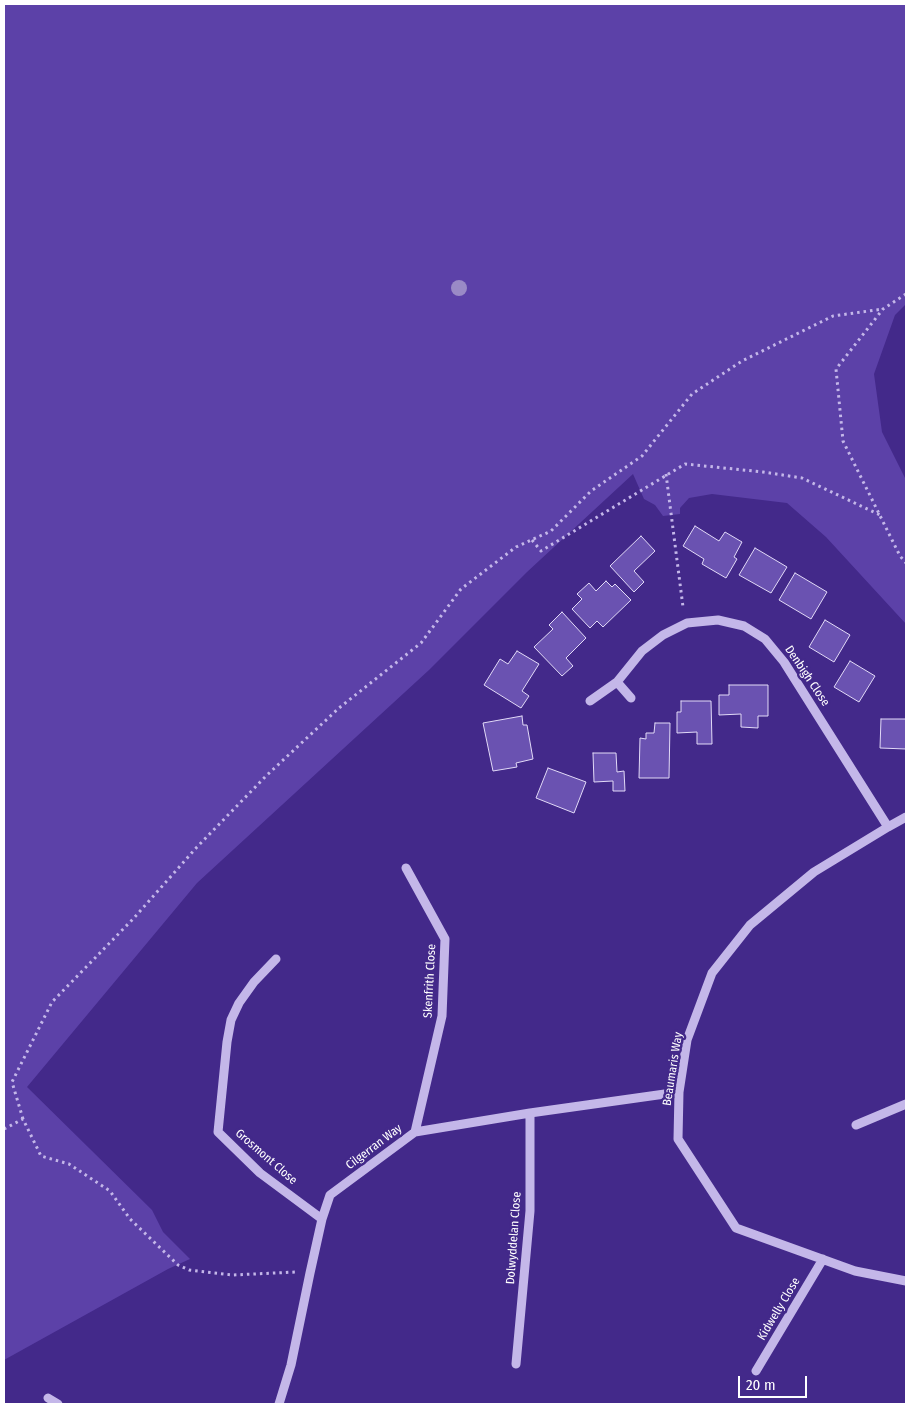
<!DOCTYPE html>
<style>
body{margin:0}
#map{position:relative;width:910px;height:1408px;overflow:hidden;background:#43298a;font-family:"Fira Sans Condensed",sans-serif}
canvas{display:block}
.frame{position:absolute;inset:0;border:5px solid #fff;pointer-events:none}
.scale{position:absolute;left:738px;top:1376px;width:69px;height:22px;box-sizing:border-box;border:2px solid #fff;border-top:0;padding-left:6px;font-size:15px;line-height:18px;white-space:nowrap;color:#fff;-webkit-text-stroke:4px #43298a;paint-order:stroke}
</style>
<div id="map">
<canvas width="910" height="1408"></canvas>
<div class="frame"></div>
<div class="scale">20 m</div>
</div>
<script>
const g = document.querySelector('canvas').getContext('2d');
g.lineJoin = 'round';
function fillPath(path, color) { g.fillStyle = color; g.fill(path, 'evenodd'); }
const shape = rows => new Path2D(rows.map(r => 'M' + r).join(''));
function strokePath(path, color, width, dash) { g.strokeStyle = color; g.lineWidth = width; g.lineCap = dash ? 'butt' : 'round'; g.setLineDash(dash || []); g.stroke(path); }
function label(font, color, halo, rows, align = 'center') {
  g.font = font + ' "Fira Sans Condensed",sans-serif'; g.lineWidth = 5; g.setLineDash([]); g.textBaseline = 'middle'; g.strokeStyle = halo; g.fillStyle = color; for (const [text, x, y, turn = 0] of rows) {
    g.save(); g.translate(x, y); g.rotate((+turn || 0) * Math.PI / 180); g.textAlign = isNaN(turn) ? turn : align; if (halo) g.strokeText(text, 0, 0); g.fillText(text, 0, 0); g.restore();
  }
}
const green = shape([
 [4,4,906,4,906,304,895,315,874,374,882,432,906,480,906,624,826,537,787,503,712,494,689,498,680,508,680,514,663,516,655,505,644,499,633,474,527,572,429,670,197,883,27,1087,152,1210,163,1232,190,1259,168,1269,4,1360]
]);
const building = shape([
 [695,526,719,541,725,532,742,542,734,557,737,559,726,578,702,564,704,559,683,546,695,526],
 [641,536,655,551,634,571,644,582,634,592,610,566,641,536],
 [755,548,787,567,771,593,739,575,755,548],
 [795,573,827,592,811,619,779,600,795,573],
 [606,581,612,587,615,584,631,600,603,627,597,621,590,628,572,609,582,599,577,594,589,583,596,591,606,581],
 [562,612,586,638,566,658,573,666,562,676,534,647,553,629,549,625,562,612],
 [825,620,850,635,834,662,809,647,825,620],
 [517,651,539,664,522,691,529,696,521,708,484,685,500,659,508,664,517,651],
 [850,661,875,676,859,702,834,687,850,661],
 [729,685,768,685,768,716,758,716,758,728,741,727,741,714,719,715,719,695,729,695,729,685],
 [681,701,711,701,712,744,697,744,697,732,677,733,677,712,681,712,681,701],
 [522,716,523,725,527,725,533,759,516,763,517,767,493,771,483,723,522,716],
 [881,719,906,719,906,749,880,748,881,719],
 [655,723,670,723,669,778,639,778,640,738,646,739,646,733,654,733,655,723],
 [593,753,616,753,617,772,624,771,625,791,613,791,613,781,594,782,593,753],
 [548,768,586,782,574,813,536,798,548,768]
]);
const path = shape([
 [906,294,883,309,836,369,843,441,900,556,906,563],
 [666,474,683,607],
 [532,540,541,551,685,464,763,472,802,478,880,515],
 [23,1119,12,1082,52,1002,133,919,197,847,266,776,339,708,421,643,461,589,516,547,551,531,591,491,642,456,692,394,742,361,833,316,883,309],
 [4,1129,23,1119,41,1156,69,1164,110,1191,130,1219,178,1265,189,1270,233,1275,296,1272]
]);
const minor = shape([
 [617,682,631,698],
 [590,701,617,682,642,651,663,635,687,623,718,620,744,626,765,639,784,662,888,827],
 [906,817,888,827,814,872,750,925,712,973,687,1040,679,1092,678,1139,736,1228,855,1271,906,1281],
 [406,868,445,939,442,1016,415,1132],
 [276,959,254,982,239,1003,231,1020,227,1042,218,1132,260,1173,322,1219],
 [856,1125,906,1104],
 [516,1364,530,1211,530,1113],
 [756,1371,823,1259],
 [48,1398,58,1404],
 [279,1404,291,1365,310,1273,322,1219,330,1195,415,1132,530,1113,679,1092]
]);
const trees = [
 [459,288]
];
const streetNames = [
 ["Denbigh Close",807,676,56],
 ["Skenfrith Close",430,981,-87],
 ["Beaumaris Way",673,1069,-81],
 ["Cilgerran Way",374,1147,-37],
 ["Grosmont Close",266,1157,41],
 ["Dolwyddelan Close",514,1238,-86],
 ["Kidwelly Close",779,1309,-59]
];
fillPath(green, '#5c41a8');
fillPath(building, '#6a52b1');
strokePath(building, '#e2daf7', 1);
strokePath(path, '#c4b7e9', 3, [2.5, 4]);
strokePath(minor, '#c4b7e9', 9);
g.fillStyle = '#9a8ac6';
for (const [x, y] of trees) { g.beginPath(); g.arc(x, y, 8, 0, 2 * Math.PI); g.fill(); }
label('12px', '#fff', '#43298a', streetNames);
</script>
